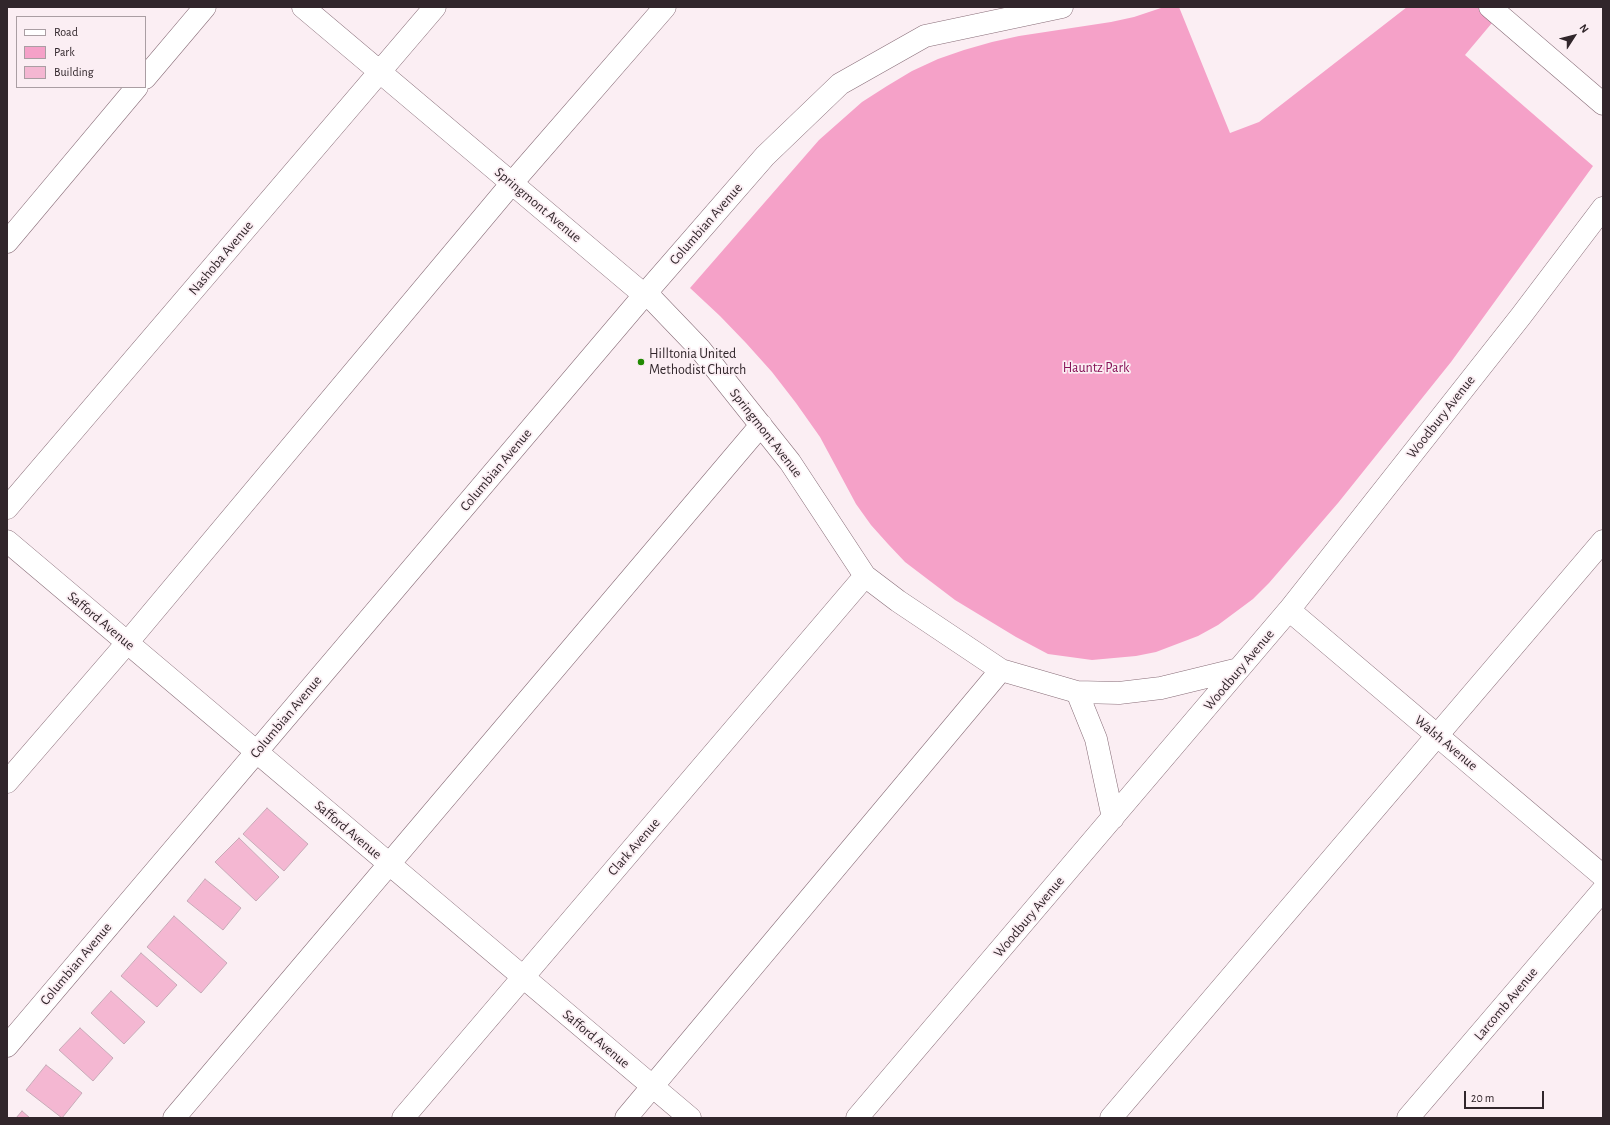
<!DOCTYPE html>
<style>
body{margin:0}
#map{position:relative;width:1610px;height:1125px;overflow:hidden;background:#fbeef3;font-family:"Alegreya Sans",sans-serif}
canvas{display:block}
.frame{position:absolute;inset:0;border:8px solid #31262b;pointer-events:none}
.legend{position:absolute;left:16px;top:16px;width:130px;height:72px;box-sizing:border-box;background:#fbeef3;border:1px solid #aa9ea3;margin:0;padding:5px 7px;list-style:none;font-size:12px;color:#31262b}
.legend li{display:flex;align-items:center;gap:8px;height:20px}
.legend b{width:20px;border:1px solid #aa9ea3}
.north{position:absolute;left:1554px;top:16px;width:40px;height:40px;-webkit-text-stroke:3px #fbeef3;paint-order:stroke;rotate:54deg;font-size:11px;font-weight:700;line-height:16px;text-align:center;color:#31262b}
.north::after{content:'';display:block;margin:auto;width:14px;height:18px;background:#31262b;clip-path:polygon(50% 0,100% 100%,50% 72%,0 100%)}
.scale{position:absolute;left:1464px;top:1091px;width:80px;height:18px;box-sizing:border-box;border:2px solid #31262b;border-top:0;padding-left:5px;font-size:12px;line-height:14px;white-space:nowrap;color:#31262b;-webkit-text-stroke:3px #fbeef3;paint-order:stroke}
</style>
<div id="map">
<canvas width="1610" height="1125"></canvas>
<div class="frame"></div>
<ul class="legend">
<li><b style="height:5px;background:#fff"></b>Road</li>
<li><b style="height:11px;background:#f5a1c8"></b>Park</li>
<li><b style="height:11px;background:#f4b7d2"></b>Building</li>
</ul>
<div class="north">N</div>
<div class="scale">20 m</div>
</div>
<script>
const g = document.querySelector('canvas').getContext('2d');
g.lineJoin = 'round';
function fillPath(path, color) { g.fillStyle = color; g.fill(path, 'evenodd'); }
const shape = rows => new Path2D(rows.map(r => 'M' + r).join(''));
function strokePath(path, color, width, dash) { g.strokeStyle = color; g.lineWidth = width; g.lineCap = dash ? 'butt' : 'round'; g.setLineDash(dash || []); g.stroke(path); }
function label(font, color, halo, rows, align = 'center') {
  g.font = font + ' "Alegreya Sans",sans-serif'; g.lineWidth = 3.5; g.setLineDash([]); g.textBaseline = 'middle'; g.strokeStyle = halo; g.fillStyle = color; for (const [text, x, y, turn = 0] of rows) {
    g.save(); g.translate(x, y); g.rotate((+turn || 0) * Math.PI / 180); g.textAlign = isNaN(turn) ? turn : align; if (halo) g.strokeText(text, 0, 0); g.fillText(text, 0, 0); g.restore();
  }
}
const green = shape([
 [1164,7,1179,7,1230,133,1259,122,1407,7,1485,7,1497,17,1465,55,1593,166,1451,362,1338,503,1269,583,1253,599,1218,625,1198,636,1156,652,1136,656,1092,660,1048,654,1016,637,955,600,905,562,888,544,871,525,856,504,820,437,796,403,772,372,746,343,720,316,690,288,819,140,862,102,887,86,912,71,938,59,964,50,992,42,1019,36,1111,22,1134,17]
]);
const building = shape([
 [267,808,308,844,284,871,243,834,267,808],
 [239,838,279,877,256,901,215,862,239,838],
 [205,879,241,908,223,930,187,901,205,879],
 [174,916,227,963,201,993,147,947,174,916],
 [141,953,177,985,157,1007,121,976,141,953],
 [111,991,145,1022,124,1044,91,1013,111,991],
 [80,1028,113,1058,93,1081,59,1050,80,1028],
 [46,1065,82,1093,62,1118,26,1090,46,1065],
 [22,1111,30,1118,16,1118,22,1111]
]);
const minor = shape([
 [303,7,636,288,654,301,700,349,790,462,865,576,898,601,1001,670,1077,692,1119,693,1161,688,1239,669],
 [1490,7,1603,104],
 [145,78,205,7],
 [7,242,137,87],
 [7,508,435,7],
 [7,541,690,1118],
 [1289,610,1603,876],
 [1077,692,1096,739,1113,818],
 [7,782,127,643,512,183,665,7],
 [7,1046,645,294,765,156,840,84,925,36,1062,7],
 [174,1118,761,425],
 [403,1118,865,576],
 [626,1118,1001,670],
 [857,1118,1289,610,1521,316,1603,208],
 [1111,1118,1603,541],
 [1408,1118,1603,890]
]);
const markers = [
 [641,362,4,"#218901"]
];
const streetNames = [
 ["Springmont Avenue",538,205,40],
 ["Columbian Avenue",706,224,-49],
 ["Nashoba Avenue",221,258,-50],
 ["Woodbury Avenue",1441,417,-52],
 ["Springmont Avenue",766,433,52],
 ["Columbian Avenue",496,470,-50],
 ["Safford Avenue",101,621,40],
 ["Woodbury Avenue",1239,670,-50],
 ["Columbian Avenue",286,717,-50],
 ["Walsh Avenue",1446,743,40],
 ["Safford Avenue",348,830,40],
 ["Clark Avenue",634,847,-49],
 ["Woodbury Avenue",1029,917,-50],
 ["Columbian Avenue",76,964,-50],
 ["Larcomb Avenue",1506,1004,-50],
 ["Safford Avenue",596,1039,40]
];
const poiNames = [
 ["Hilltonia United",649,354],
 ["Methodist Church",649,370]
];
const parkNames = [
 ["Hauntz Park",1096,368]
];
fillPath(green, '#f5a1c8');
fillPath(building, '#f4b7d2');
strokePath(building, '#c7aab7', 1);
strokePath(minor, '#886d78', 23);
strokePath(minor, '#fff', 22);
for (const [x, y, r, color] of markers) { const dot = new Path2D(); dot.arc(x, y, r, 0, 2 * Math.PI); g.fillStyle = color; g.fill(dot); strokePath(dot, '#fbeef3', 1.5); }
label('14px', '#31262b', '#fbeef3', streetNames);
label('14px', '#31262b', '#fbeef3', poiNames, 'left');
label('14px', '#871358', '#fbeef3', parkNames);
</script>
